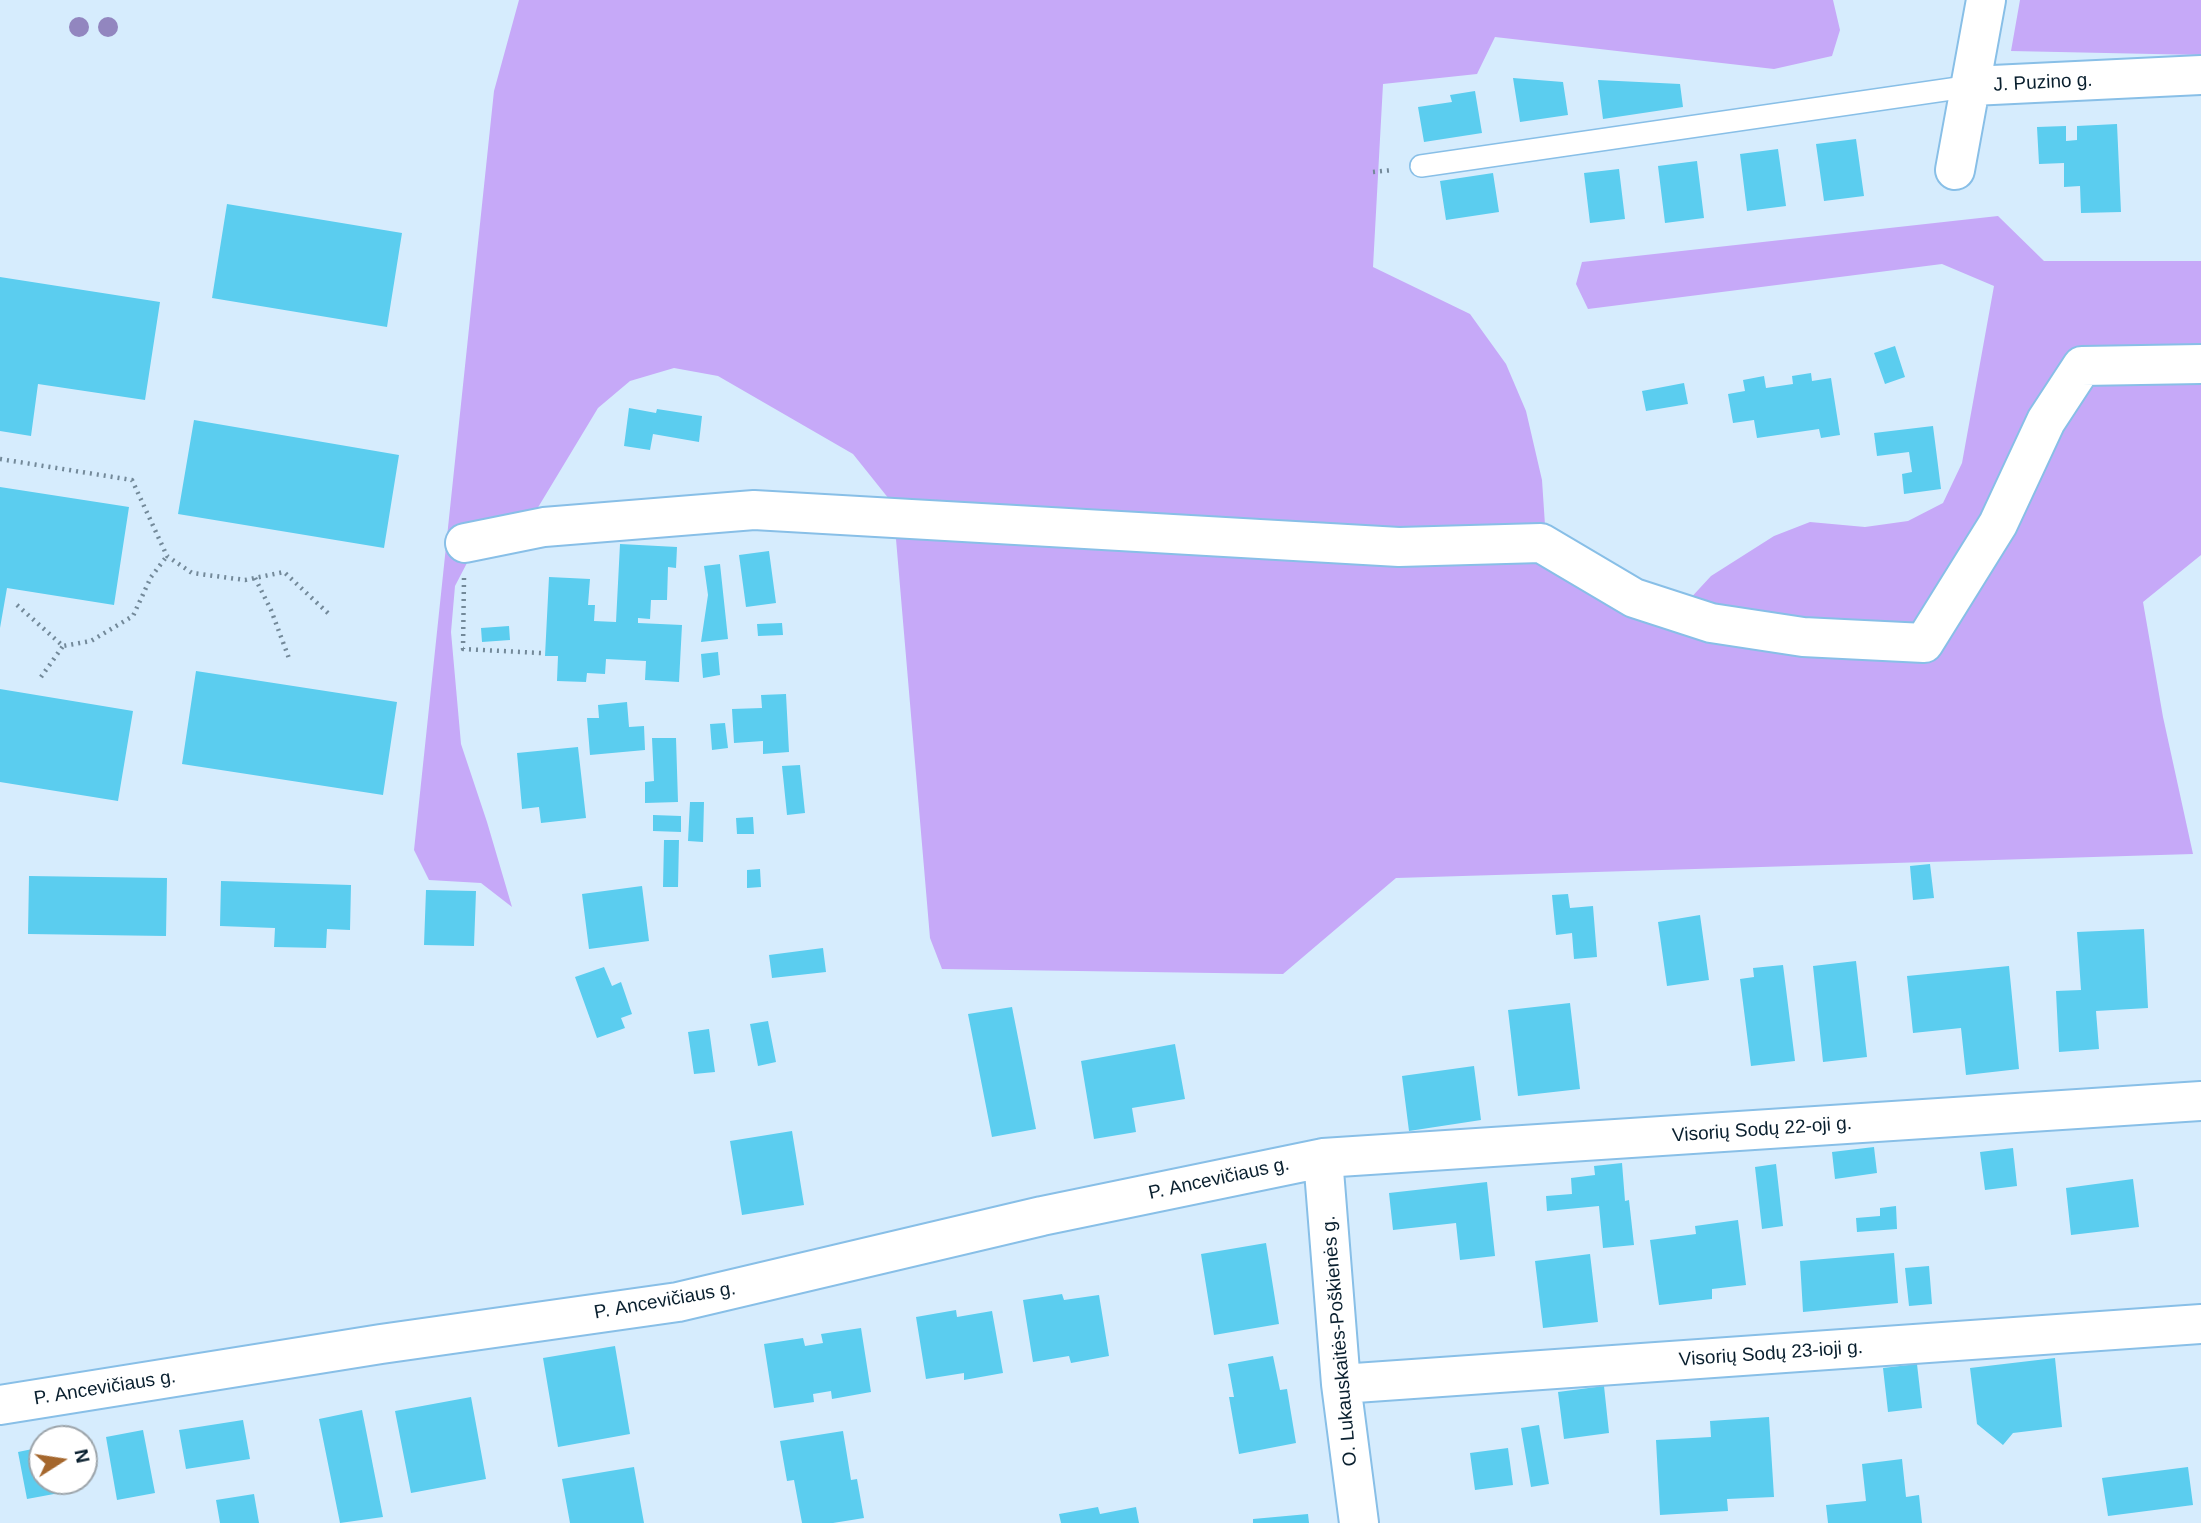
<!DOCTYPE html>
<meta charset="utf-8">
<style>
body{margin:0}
#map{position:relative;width:2201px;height:1523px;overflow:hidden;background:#d6ecfd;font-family:Helvetica,sans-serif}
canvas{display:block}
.north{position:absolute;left:28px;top:1425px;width:70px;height:70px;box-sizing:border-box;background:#fff;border:2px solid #9da5ab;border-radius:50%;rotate:78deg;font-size:19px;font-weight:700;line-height:28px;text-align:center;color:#091f2e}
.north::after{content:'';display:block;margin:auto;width:24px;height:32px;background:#a5672d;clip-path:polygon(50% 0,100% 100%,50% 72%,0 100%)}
</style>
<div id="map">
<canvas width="2201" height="1523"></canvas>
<div class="north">N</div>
</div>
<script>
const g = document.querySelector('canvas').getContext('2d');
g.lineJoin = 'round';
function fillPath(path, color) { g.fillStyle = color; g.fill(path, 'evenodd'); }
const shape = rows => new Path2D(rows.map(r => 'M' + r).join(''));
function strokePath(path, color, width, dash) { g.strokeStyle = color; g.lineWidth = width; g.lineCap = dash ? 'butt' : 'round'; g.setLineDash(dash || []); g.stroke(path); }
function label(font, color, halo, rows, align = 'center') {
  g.font = font + ' Helvetica,sans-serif'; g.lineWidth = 6; g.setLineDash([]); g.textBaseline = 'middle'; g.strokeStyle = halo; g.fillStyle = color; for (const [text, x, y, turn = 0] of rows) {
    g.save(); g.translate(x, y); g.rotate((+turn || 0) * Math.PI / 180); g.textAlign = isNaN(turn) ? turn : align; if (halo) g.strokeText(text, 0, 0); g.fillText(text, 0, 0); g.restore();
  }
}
const forest = shape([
 [519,0,1833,0,1840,30,1832,56,1774,69,1495,37,1477,74,1383,84,1373,267,1470,314,1506,364,1526,411,1542,480,1547,555,1687,602,1711,576,1774,536,1810,522,1865,527,1908,521,1943,503,1962,463,1994,286,1942,264,1588,309,1576,284,1582,262,1998,216,2044,261,2201,261,2201,555,2143,602,2163,717,2193,854,1396,878,1283,974,942,969,930,938,893,504,853,454,718,376,674,368,630,381,598,408,528,524,468,561,455,586,451,632,461,744,487,822,512,907,481,883,429,880,414,850,494,91],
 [2020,0,2201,0,2201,55,2011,51]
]);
const building = shape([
 [1513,78,1563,82,1568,115,1520,122],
 [1598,80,1680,84,1683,107,1603,119],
 [1475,91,1482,133,1424,142,1418,107,1452,102,1450,95],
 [2117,124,2121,212,2081,213,2080,186,2064,187,2064,163,2039,164,2037,127,2066,126,2066,141,2077,140,2077,126],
 [1856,139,1864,196,1824,201,1816,144],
 [1778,149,1786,206,1747,211,1740,154],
 [1697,161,1704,218,1665,223,1658,166],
 [1619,169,1625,219,1590,223,1584,173],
 [1493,173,1499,212,1446,220,1440,181],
 [227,204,402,233,387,327,212,298],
 [0,277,160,302,145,400,38,384,31,436,0,431],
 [1895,346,1905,377,1885,384,1874,353],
 [1811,373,1812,381,1831,378,1840,435,1821,438,1819,429,1757,438,1754,420,1733,423,1728,394,1745,391,1743,380,1764,376,1766,388,1793,384,1792,376],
 [1684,383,1688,404,1646,411,1642,391],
 [629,408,656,413,657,409,702,416,699,442,653,434,650,450,624,446],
 [194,420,399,455,384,548,178,514],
 [1933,426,1941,489,1904,494,1902,474,1912,472,1909,452,1877,456,1874,433],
 [0,487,129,507,114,605,7,588,0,628],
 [620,544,677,547,676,568,668,567,667,600,651,600,650,619,638,618,638,623,682,625,679,682,645,680,646,661,606,659,605,674,587,673,586,682,557,681,558,656,545,656,549,577,590,579,588,605,595,605,594,621,616,622],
 [769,551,776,603,746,607,739,555],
 [720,564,728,639,701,642,708,595,704,566],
 [782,623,783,635,758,636,757,624],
 [509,626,510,640,482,642,481,628],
 [718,652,720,675,703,678,701,654],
 [196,671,397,702,383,795,182,764],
 [0,689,133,711,118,801,0,782],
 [786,694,789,752,763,754,763,741,734,743,732,709,762,708,761,695],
 [627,702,629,727,644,726,645,750,590,755,587,718,599,718,598,705],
 [725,723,728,748,712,750,710,724],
 [652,738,676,738,678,802,645,803,645,782,654,781],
 [578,747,586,818,541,823,539,807,522,809,517,753],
 [800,765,805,813,787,815,782,766],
 [690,802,704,802,703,842,688,841],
 [653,815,681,816,681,832,653,831],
 [753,817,754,834,737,834,736,818],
 [664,840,679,840,678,887,663,887],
 [1930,864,1934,898,1913,900,1910,866],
 [760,869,761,887,747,888,747,870],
 [29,876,167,878,166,936,28,934],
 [221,881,351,885,350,930,327,929,326,948,274,947,275,928,220,926],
 [642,886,649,941,589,949,582,894],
 [426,890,476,891,474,946,424,945],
 [1568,894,1570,908,1593,906,1597,957,1574,959,1572,933,1556,935,1552,895],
 [1700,915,1709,980,1667,986,1658,922],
 [2144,929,2148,1008,2096,1011,2099,1049,2059,1052,2056,991,2081,990,2077,932],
 [823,948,826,972,772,978,769,955],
 [1856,961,1867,1057,1823,1062,1813,966],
 [1783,965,1795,1061,1751,1066,1740,979,1754,977,1753,968],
 [2009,966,2019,1069,1966,1075,1961,1028,1913,1033,1907,976],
 [604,967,612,986,621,982,632,1014,621,1018,625,1028,597,1038,575,977],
 [1570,1003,1580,1089,1518,1096,1508,1010],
 [1012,1007,1036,1129,992,1137,968,1014],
 [768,1021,776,1062,758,1066,750,1024],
 [709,1029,715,1072,694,1074,688,1032],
 [1175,1044,1185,1099,1132,1108,1136,1132,1094,1139,1081,1061],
 [1474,1066,1481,1120,1409,1131,1402,1076],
 [792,1131,804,1205,742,1215,730,1141],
 [1874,1147,1877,1173,1835,1179,1832,1152],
 [2013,1148,2017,1186,1985,1190,1980,1152],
 [1622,1163,1625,1201,1629,1200,1634,1245,1603,1248,1599,1206,1547,1211,1546,1196,1572,1194,1571,1178,1595,1175,1594,1166],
 [1776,1164,1783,1226,1762,1229,1755,1167],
 [2133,1179,2139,1227,2071,1235,2066,1188],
 [1487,1182,1495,1256,1460,1260,1456,1223,1393,1230,1389,1193],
 [1896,1206,1897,1229,1857,1232,1856,1218,1880,1216,1880,1208],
 [1738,1220,1746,1285,1712,1289,1712,1299,1659,1305,1650,1240,1696,1234,1695,1226],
 [1266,1243,1279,1324,1214,1335,1201,1254],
 [1894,1253,1898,1303,1803,1312,1800,1261],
 [1590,1254,1598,1322,1543,1328,1535,1261],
 [1929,1266,1932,1304,1909,1306,1905,1268],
 [1062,1294,1064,1300,1099,1295,1109,1356,1071,1363,1069,1356,1033,1362,1023,1300],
 [956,1310,957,1317,992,1311,1003,1373,964,1380,964,1373,926,1379,916,1317],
 [861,1328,871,1392,832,1399,831,1391,813,1394,814,1402,774,1408,764,1344,803,1338,805,1346,823,1343,821,1334],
 [615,1346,630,1434,558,1447,543,1358],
 [1273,1356,1280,1390,1287,1389,1296,1443,1239,1454,1229,1397,1234,1397,1228,1364],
 [2055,1358,2062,1427,2013,1433,2003,1445,1977,1424,1970,1368],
 [1917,1364,1922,1408,1888,1412,1883,1368],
 [1604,1386,1609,1433,1564,1439,1558,1392],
 [471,1397,486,1479,411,1493,395,1411],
 [362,1410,383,1517,340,1523,319,1419],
 [1769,1417,1774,1497,1727,1499,1728,1511,1660,1515,1656,1440,1711,1437,1710,1421],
 [243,1420,250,1459,186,1469,179,1430],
 [1539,1425,1549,1484,1531,1487,1521,1428],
 [143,1430,155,1493,117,1500,106,1437],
 [843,1431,851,1480,857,1479,864,1518,833,1523,802,1523,794,1480,787,1481,780,1441],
 [42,1447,42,1481,79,1481,81,1489,27,1499,18,1452],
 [1508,1448,1513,1485,1475,1490,1470,1453],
 [1902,1459,1906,1497,1919,1495,1922,1523,1828,1523,1826,1505,1866,1501,1862,1464],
 [634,1467,644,1523,570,1523,562,1479],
 [2188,1467,2193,1505,2108,1516,2102,1478],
 [254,1494,259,1523,220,1523,216,1500],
 [1098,1507,1100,1514,1136,1507,1139,1523,1061,1523,1059,1514],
 [1308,1514,1309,1523,1253,1523,1253,1519]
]);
const path = shape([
 [1373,172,1393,170],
 [0,459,132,480,167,556,192,573,245,580,284,572,330,615],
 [255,578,271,610,290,661],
 [464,578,463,649,541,653],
 [17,605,63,646,91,641,133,616,151,577,167,556],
 [41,677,63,646]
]);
const lane = shape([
 [1421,166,1972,86]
]);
const street = shape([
 [1972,86,2201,75],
 [1955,170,1986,0],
 [465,543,544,527,754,510,1399,547,1541,543,1634,598,1711,623,1803,637,1924,643,1998,524,2046,421,2082,366,2201,364],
 [1323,1158,1341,1384,1359,1523],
 [1341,1384,2201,1324],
 [0,1405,381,1344,678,1302,1042,1216,1323,1158,2201,1101]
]);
const trees = [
 [79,27],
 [108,27]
];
const streetNames = [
 ["J. Puzino g.",2043,83,-3],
 ["Visorių Sodų 22-oji g.",1762,1130,-4],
 ["P. Ancevičiaus g.",1219,1179,-12],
 ["P. Ancevičiaus g.",665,1301,-10],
 ["O. Lukauskaitės-Poškienės g.",1340,1341,-95],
 ["Visorių Sodų 23-ioji g.",1771,1354,-4],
 ["P. Ancevičiaus g.",105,1388,-9]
];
fillPath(forest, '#c6a9f8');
fillPath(building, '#5bcdef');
strokePath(lane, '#88bfe7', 24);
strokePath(street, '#88bfe7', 42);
strokePath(path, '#738999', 4.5, [2, 5]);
strokePath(lane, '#fff', 21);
strokePath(street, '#fff', 38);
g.fillStyle = '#9286bf';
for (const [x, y] of trees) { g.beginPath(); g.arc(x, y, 10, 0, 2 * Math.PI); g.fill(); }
label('19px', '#091f2e', '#fff', streetNames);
</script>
